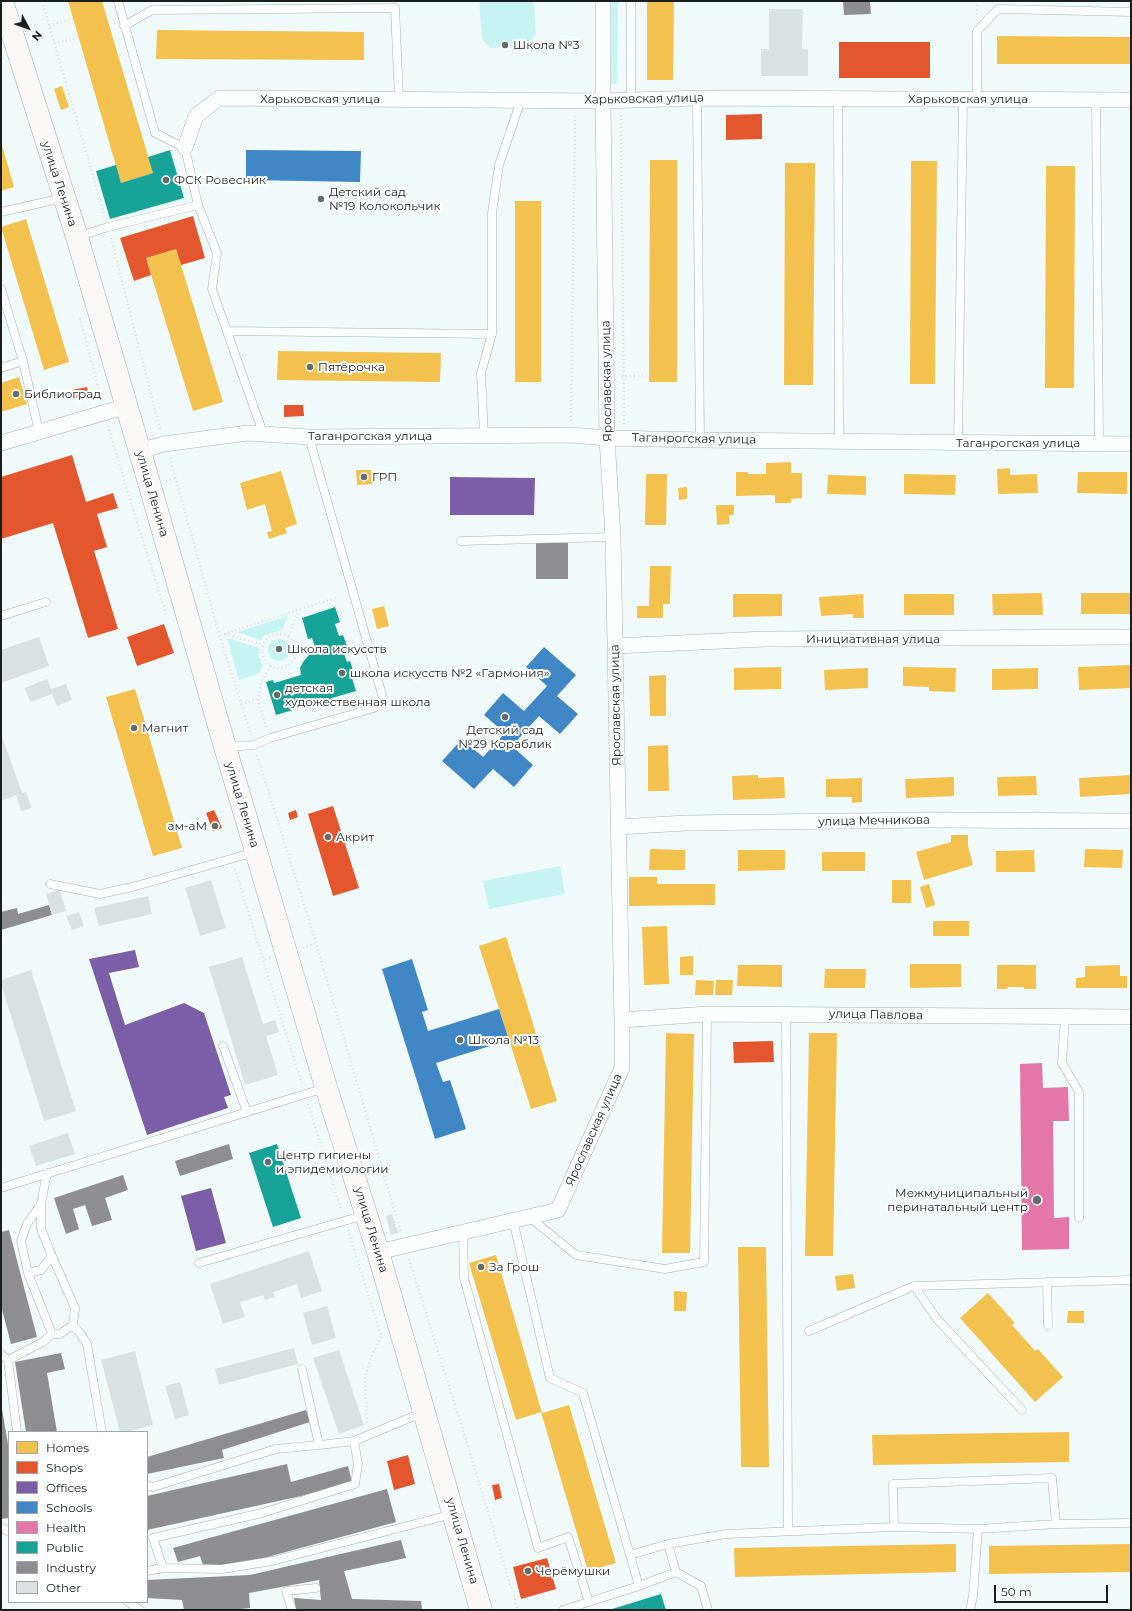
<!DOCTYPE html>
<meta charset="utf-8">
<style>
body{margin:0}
#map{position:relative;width:1132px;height:1611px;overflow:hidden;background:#f1fafa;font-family:Montserrat,sans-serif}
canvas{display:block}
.frame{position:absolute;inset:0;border:2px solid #191f1f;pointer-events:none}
.legend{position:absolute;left:8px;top:1431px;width:140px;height:172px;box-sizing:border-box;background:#fff;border:1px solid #a3a5a5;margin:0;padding:5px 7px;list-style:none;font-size:12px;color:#191f1f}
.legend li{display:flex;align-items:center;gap:8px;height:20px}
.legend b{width:20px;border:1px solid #a3a5a5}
.north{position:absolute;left:8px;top:8px;width:40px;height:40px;-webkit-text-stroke:3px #fff;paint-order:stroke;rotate:131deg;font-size:11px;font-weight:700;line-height:16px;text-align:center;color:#191f1f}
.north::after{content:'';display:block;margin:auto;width:14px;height:18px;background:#191f1f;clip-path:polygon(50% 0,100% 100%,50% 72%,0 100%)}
.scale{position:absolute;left:994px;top:1585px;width:114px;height:18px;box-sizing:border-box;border:2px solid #191f1f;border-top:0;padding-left:5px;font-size:12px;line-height:14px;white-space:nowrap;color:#191f1f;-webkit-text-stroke:3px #fff;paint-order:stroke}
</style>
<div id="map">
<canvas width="1132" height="1611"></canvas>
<div class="frame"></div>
<ul class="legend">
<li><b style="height:11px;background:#f2c14e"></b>Homes</li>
<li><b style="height:11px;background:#e4572e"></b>Shops</li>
<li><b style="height:11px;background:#7b5ea7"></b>Offices</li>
<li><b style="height:11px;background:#3f88c5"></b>Schools</li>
<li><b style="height:11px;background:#e377a8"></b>Health</li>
<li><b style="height:11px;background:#17a398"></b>Public</li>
<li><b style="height:11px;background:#8d8d92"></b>Industry</li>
<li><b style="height:11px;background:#dae1e1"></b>Other</li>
</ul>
<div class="north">N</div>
<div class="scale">50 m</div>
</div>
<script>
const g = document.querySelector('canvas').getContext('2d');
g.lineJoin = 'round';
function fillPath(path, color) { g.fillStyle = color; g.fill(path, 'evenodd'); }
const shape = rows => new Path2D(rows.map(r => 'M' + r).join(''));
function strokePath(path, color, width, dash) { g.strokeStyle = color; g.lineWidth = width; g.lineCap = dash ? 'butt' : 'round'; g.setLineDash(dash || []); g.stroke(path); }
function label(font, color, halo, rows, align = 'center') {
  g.font = font + ' Montserrat,sans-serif'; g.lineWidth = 4; g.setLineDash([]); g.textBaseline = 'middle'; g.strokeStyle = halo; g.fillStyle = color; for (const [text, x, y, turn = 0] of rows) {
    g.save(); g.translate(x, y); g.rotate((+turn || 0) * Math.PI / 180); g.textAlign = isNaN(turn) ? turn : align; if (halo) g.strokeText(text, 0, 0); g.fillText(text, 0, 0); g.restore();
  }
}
const green = shape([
 [479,1,534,1,536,35,526,45,490,48,482,39],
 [608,1,618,1,617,84,612,84,610,81],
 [288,616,282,630,265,635,261,640,237,632],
 [227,638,259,648,259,656,263,666,258,674,239,680],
 '268 650a11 11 0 1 1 22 0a11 11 0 1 1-22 0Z',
 [560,866,565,894,489,909,483,881]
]);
const homes = shape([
 [68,1,102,1,153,173,121,183],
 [647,1,674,1,673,80,647,80],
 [157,30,364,32,364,60,156,59],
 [997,36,1131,37,1131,64,997,64],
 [62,86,69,107,61,110,54,89],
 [1,142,14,187,1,191],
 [650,160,677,160,677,382,649,382],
 [911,161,937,161,935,384,910,384],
 [785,163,815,163,813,385,784,385],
 [1046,166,1075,166,1074,388,1045,388],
 [515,201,541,201,541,382,515,382],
 [26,219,69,362,44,370,1,227],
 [176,249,223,402,193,411,146,258],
 [278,351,441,353,440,382,277,380],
 [19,377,27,404,1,412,1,383],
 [791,462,791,473,802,473,802,498,791,499,791,503,775,503,775,495,736,496,736,472,748,472,748,474,766,474,766,463],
 [1010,468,1010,475,1037,474,1038,493,998,494,997,469],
 [356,470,371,470,372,484,357,485],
 [281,471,297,524,285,528,287,533,269,539,267,532,272,531,265,504,247,510,240,483],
 [1078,472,1127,472,1127,494,1077,493],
 [646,474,667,474,666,525,645,525],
 [904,474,956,475,955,495,904,494],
 [828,475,866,476,866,495,827,494],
 [687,487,687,499,679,500,678,488],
 [716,505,734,505,734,515,729,515,729,524,717,525],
 [650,566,671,566,670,604,663,604,663,618,637,618,637,606,649,606],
 [1042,593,1043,615,993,615,992,594],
 [1081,593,1131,593,1131,614,1081,614],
 [733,594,782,594,782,616,733,617],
 [863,594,864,618,853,618,853,614,821,616,819,597],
 [904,594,954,594,954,615,904,615],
 [384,606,389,626,377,629,372,609],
 [1131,665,1131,688,1079,690,1078,667],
 [781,667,781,689,734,690,734,668],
 [903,667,956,668,955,692,929,691,929,687,903,686],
 [868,668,868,688,825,690,824,670],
 [1038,668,1038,689,992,690,992,669],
 [666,675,666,716,650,716,649,676],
 [135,689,182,848,153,856,106,697],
 [668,745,669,791,648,791,648,746],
 [758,775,758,778,784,777,785,798,733,800,732,776],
 [1130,775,1131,794,1080,797,1079,778],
 [1036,776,1037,795,998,796,997,777],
 [954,777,954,796,906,798,905,779],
 [862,778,862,802,852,803,852,797,826,797,826,779],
 [951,835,968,835,968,846,973,865,924,880,916,852,951,842],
 [650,849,685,850,685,870,649,870],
 [1085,849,1123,850,1122,868,1084,867],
 [738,850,785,850,785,870,738,871],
 [1034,850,1035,872,996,872,996,851],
 [822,852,865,852,865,871,822,871],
 [629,877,657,877,657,884,715,884,715,905,629,906],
 [892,880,911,880,911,903,892,903],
 [929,884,935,905,926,908,920,887],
 [933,921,969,921,969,936,933,936],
 [667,926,669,984,644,985,642,927],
 [506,937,557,1101,531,1109,479,946],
 [693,956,693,975,680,975,680,957],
 [910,964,961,964,961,987,910,988],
 [738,965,782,965,782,987,737,986],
 [997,965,1036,965,1036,989,1024,989,1024,987,1007,987,1007,989,997,989],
 [1120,965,1120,976,1127,976,1127,988,1076,988,1076,978,1085,977,1085,966],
 [825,969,866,969,865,988,824,988],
 [696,980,714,981,713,995,695,995],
 [716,980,733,980,732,995,715,995],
 [666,1033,694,1034,690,1253,662,1253],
 [809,1033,837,1033,833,1256,805,1256],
 [738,1247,766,1247,769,1467,741,1467],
 [496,1255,542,1413,569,1405,616,1563,588,1571,541,1412,516,1420,469,1263],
 [853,1274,855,1288,837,1291,835,1276],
 [674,1291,687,1292,686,1311,674,1311],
 [988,1293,1015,1323,1012,1325,1035,1351,1038,1349,1063,1377,1035,1402,960,1318],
 [1068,1311,1084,1311,1084,1323,1067,1323],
 [1069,1432,1069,1462,873,1465,872,1435],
 [956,1544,956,1572,735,1577,734,1548],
 [1131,1544,1131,1572,989,1574,989,1546]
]);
const shops = shape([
 [839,42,930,42,930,78,839,78],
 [762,114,762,139,726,140,726,115],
 [193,216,205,258,181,265,176,249,146,258,151,275,134,281,120,238],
 [87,387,89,395,74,399,72,390],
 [284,405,303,405,304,416,284,417],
 [72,455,86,502,113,493,118,508,97,514,107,547,94,551,118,629,88,638,53,523,1,539,1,477],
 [164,624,174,653,137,666,127,637],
 [333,806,359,888,333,896,308,814],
 [214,810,222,828,213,831,206,813],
 [296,810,298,817,290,820,288,813],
 [773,1041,774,1062,734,1063,733,1042],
 [408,1455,415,1484,394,1490,387,1461],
 [499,1484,502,1498,495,1500,492,1485],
 [547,1558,556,1589,521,1599,513,1567]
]);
const offices = shape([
 [450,477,535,478,534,515,450,515],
 [135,950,139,967,109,973,125,1025,184,1003,204,1013,231,1095,224,1097,228,1108,147,1135,89,959],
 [211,1188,226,1243,196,1251,181,1196]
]);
const schools = shape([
 [246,150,361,151,360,182,246,180],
 [544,647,576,675,557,696,578,714,560,734,539,716,512,746,533,765,514,787,493,769,474,789,442,761,462,739,483,757,505,733,484,715,503,693,524,711,547,686,526,667],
 [412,959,428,1010,422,1012,428,1031,499,1009,509,1040,436,1063,443,1082,450,1080,466,1129,435,1139,382,969]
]);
const health = shape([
 [1042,1063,1043,1088,1068,1087,1069,1121,1053,1121,1054,1218,1069,1217,1069,1249,1022,1250,1020,1064]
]);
const public = shape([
 [170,150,184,198,110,219,96,171,116,165,121,183,153,173,148,157],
 [335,607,340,622,335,624,339,636,343,635,348,649,343,651,347,662,350,661,355,676,352,678,356,691,332,698,333,702,321,705,320,702,276,715,266,682,273,680,274,683,301,675,300,668,303,662,308,656,316,650,312,638,308,639,302,618],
 [277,1144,301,1218,273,1227,249,1153],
 [661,1594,666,1610,609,1610]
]);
const industry = shape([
 [843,1,870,1,871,14,844,15],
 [536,543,568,543,568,579,536,579],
 [49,905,52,915,1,930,1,912,17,908,18,914],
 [229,1144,233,1159,180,1176,175,1161],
 [123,1175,128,1190,105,1198,112,1220,92,1226,85,1205,73,1209,79,1229,66,1234,54,1198],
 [9,1230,37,1337,11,1344,1,1306,1,1232],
 [61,1353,65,1369,47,1373,57,1432,26,1432,15,1362],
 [1,1403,9,1450,9,1518,1,1519],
 [306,1410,310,1422,222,1450,224,1458,147,1474,147,1457],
 [287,1464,291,1482,348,1466,352,1482,301,1496,147,1530,147,1496],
 [387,1489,396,1522,253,1561,204,1568,200,1556,178,1562,173,1548],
 [401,1540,406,1558,344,1571,352,1599,421,1601,422,1610,296,1610,294,1598,321,1600,319,1580,249,1593,250,1608,231,1610,184,1610,182,1600,147,1598,147,1580,250,1575]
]);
const building = shape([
 [769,9,803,9,802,49,808,49,808,76,761,76,761,49,769,49],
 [39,637,49,666,1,683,1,650],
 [47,679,51,689,66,684,72,700,57,706,52,694,30,702,25,688],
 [1,733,22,793,26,792,32,808,21,811,16,795,1,801],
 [211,880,226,928,200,936,185,888],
 [60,890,66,911,52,915,46,894],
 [148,896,152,914,99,926,94,908],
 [79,912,84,926,72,930,66,916],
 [242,957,263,1024,275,1020,279,1032,266,1036,278,1075,245,1085,209,967],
 [31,970,76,1111,44,1121,1,984,1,980],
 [68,1133,75,1154,36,1166,29,1146],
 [392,1214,398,1233,391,1235,386,1216],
 [309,1251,322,1291,301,1298,297,1284,273,1292,275,1297,265,1300,263,1295,240,1302,245,1317,223,1324,210,1284],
 [327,1306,336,1338,312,1345,303,1313],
 [294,1348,298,1364,219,1385,215,1369],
 [339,1350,364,1425,339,1434,313,1358],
 [135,1351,153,1425,126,1432,120,1432,101,1360],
 [180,1382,189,1415,175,1419,165,1386]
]);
const path = shape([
 [42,1,105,217],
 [977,14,977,1],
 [49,25,73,19],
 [54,43,79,38],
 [621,115,624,424],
 [111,238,160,430],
 [80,318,101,398],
 [622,376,650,376],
 [571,421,575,114],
 [108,426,128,493,166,614],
 [170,458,219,634,251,735],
 [166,481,176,478],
 [224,634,335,598],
 [225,634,263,645],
 '262 651a17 17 0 1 1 34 0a17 17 0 1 1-34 0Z',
 [288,636,299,610],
 [241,704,258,699],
 [266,727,258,699,261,682,271,666],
 [257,755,316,943,401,1233],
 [235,869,263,960],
 [303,948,316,943],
 [270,958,263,960,302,1084],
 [308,1104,341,1210],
 [348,1230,381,1336,372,1355,365,1377,367,1425],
 [409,1259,472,1459,518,1610]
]);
const lane = shape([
 [118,1,155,133,185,148,198,205,217,253,212,289,263,433],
 [631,1,631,100],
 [124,26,152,10,395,8,399,99],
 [697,98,700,440],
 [838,99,839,441],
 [977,99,977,31,998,9,1131,12],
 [1096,100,1099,443],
 [1,212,63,198],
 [77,237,108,227,198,205],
 [1,289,23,361,39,432],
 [227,331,492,334],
 [1,368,23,361],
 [484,435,481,373,492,334,492,213,499,165,521,100],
 [309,437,383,698],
 [958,443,963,100],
 [461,541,613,537],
 [1,616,46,602],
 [226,747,254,745,270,738,374,708],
 [50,884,100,894,136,886,255,852],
 [786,1015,788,1531],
 [1065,1017,1062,1063,1079,1092,1079,1218],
 [223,1046,247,1112],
 [1,1188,325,1088],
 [528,1216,576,1255,665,1269,704,1262,707,1014],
 [513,1220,550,1378,583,1393,639,1586],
 [463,1232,464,1278,538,1548,568,1537,589,1602],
 [52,1256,75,1308,73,1325,60,1334,52,1334],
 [199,1263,365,1215],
 [28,1273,41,1270,52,1256,41,1229,41,1204],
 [1047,1282,1048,1326],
 [73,1325,80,1333,87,1344,102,1432],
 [809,1331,914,1286],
 [1,1354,8,1360,17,1432],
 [8,1360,43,1342,52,1334,28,1273,21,1241,27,1224,41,1204,47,1173],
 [302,1369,319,1445,354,1441,424,1412],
 [1022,1410,937,1319,914,1286,1131,1280],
 [354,1441,358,1464,355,1484,262,1513,153,1538,163,1568,222,1569,272,1561,453,1514],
 [147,1485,153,1487,276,1449,319,1445],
 [1,1527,9,1532],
 [894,1527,893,1484,1052,1478,1056,1524],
 [630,1555,668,1544],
 [147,1571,163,1568],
 [676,1572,701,1586,708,1610],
 [128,1602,140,1610],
 [292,1610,286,1591,316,1588],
 [563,1610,639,1586,676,1572,668,1544,726,1534,894,1527,978,1529,1056,1524,1131,1523],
 [970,1610,973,1596,978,1529]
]);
const street = shape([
 [185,148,196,116,219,98,603,101,697,98,1131,100],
 [1,443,127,406],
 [139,451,164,444,248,433,309,437,571,435,607,438,700,440,1131,444],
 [615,646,765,639,1131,637],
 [618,827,686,823,931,820,1131,821],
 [622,1020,707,1014,1131,1017],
 [378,1252,558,1210,622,1068,622,1020,613,537,607,438,603,101,603,1]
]);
const secondary = shape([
 [2,1,77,237,150,486,225,747,326,1087,378,1252,481,1610]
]);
const markers = [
 [505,45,4,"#656c6c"],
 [166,180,4,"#656c6c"],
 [321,199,4,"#656c6c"],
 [310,367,4,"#656c6c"],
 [16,394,4,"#656c6c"],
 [364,477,4,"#656c6c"],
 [279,649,4,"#656c6c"],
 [342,673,4,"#656c6c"],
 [277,695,4,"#656c6c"],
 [505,717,4,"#656c6c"],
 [134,728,4,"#656c6c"],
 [215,826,4,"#656c6c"],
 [328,837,4,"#656c6c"],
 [460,1040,4,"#656c6c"],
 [268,1162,4,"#656c6c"],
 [1037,1200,5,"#656c6c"],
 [481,1267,4,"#656c6c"],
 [528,1571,4,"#656c6c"]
];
const poiNames = [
 ["Школа №3",513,45],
 ["ФСК Ровесник",174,180],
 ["Детский сад",329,192],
 ["№19 Колокольчик",329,206],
 ["Пятёрочка",318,367],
 ["Библиоград",24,394],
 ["ГРП",372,477],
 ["Школа искусств",287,649],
 ["школа искусств №2 «Гармония»",350,673],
 ["детская",285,688],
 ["художественная школа",285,702],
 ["Магнит",142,728],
 ["Детский сад",505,730,"center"],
 ["№29 Кораблик",505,744,"center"],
 ["ам-аМ",207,826,"right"],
 ["Акрит",336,837],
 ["Школа №13",468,1040],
 ["Центр гигиены",276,1155],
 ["и эпидемиологии",276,1169],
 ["Межмуниципальный",1028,1193,"right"],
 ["перинатальный центр",1028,1207,"right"],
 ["За Грош",489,1267],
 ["Черёмушки",536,1571]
];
const streetNames = [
 ["Харьковская улица",320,99],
 ["Харьковская улица",644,99,-1],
 ["Харьковская улица",968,99],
 ["улица Ленина",59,184,72],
 ["Ярославская улица",607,381,-91],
 ["Таганрогская улица",370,436],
 ["Таганрогская улица",694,439,1],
 ["Таганрогская улица",1018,443],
 ["улица Ленина",152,494,74],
 ["Инициативная улица",873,639],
 ["Ярославская улица",616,705,-91],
 ["улица Ленина",242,805,73],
 ["улица Мечникова",874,821,-1],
 ["улица Павлова",876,1015,1],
 ["Ярославская улица",594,1130,-66],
 ["улица Ленина",371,1230,73],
 ["улица Ленина",462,1541,74]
];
fillPath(green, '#c6f4f2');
fillPath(homes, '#f2c14e');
fillPath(shops, '#e4572e');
fillPath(offices, '#7b5ea7');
fillPath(schools, '#3f88c5');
fillPath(health, '#e377a8');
fillPath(public, '#17a398');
fillPath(industry, '#8d8d92');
fillPath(building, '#dae1e1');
strokePath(lane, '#a9b0b0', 9);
strokePath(street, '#a9b0b0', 16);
strokePath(secondary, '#a9b0b0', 23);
strokePath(path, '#dcdede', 2.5, [1, 3]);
strokePath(lane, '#fdfefe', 8);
strokePath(street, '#fdfefe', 15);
strokePath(secondary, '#f9f8f6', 22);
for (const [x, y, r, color] of markers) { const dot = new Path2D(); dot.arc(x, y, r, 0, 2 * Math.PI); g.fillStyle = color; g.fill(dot); strokePath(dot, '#fff', 1.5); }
label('12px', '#191f1f', '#fff', poiNames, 'left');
label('12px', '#191f1f', '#fff', streetNames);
</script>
